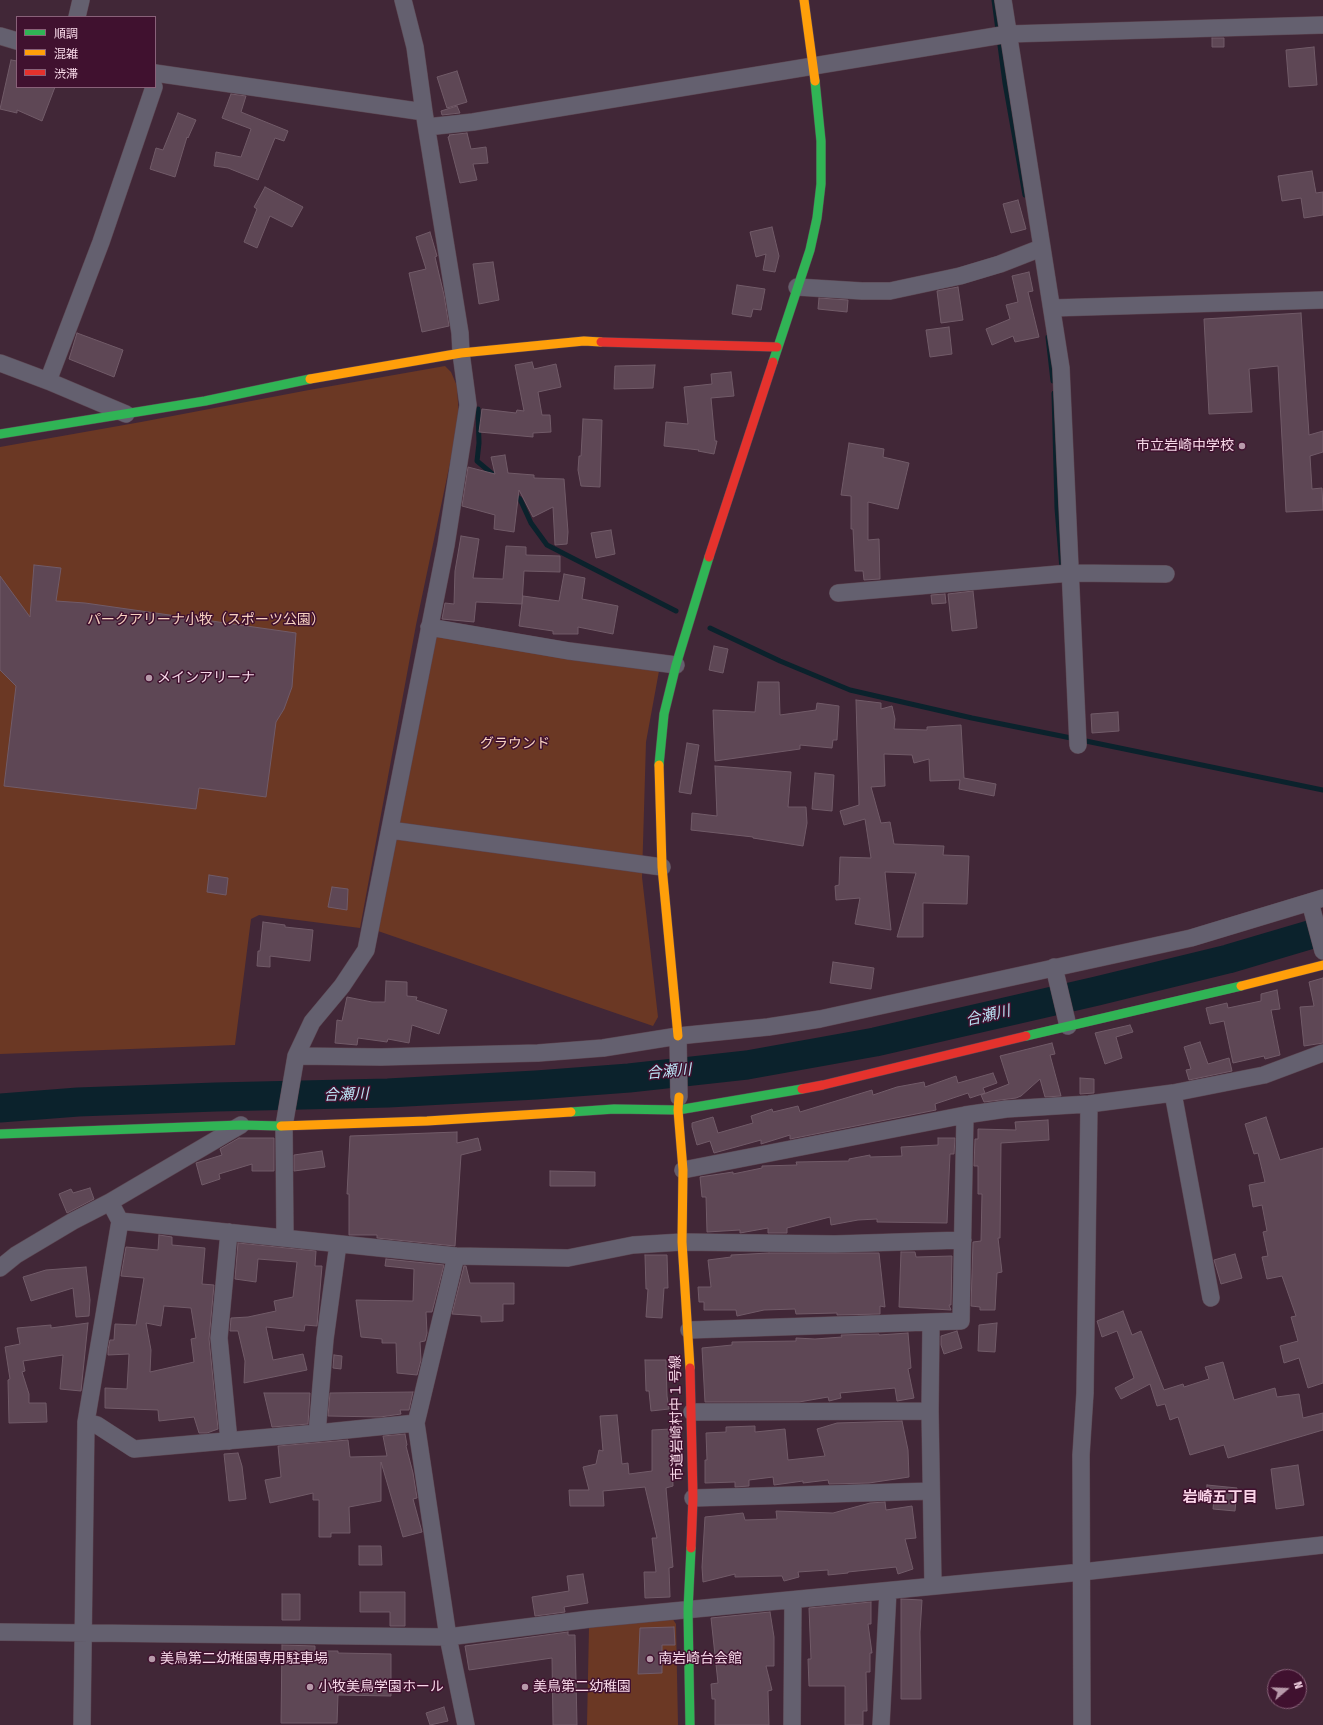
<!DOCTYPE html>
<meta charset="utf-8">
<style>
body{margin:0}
#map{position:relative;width:1323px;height:1725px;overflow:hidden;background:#412737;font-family:"Fira Sans Condensed","Noto Sans JP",sans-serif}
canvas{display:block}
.legend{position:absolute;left:16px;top:16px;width:140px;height:72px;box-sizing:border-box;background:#40112f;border:1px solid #896179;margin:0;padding:5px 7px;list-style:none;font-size:12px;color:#f7d8e8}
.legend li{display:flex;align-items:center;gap:8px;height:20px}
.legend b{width:20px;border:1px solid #896179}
.north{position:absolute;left:1267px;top:1669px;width:40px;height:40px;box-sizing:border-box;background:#40112f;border:1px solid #896179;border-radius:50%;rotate:71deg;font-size:11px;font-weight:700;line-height:16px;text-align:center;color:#f7d8e8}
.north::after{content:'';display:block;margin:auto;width:14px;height:18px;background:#b79aaa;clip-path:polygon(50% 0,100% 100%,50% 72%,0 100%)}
</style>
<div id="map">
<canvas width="1323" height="1725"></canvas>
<ul class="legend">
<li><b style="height:5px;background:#30b455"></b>順調</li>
<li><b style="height:5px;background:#ff9f0a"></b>混雑</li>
<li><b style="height:5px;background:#e5322d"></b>渋滞</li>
</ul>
<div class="north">N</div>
</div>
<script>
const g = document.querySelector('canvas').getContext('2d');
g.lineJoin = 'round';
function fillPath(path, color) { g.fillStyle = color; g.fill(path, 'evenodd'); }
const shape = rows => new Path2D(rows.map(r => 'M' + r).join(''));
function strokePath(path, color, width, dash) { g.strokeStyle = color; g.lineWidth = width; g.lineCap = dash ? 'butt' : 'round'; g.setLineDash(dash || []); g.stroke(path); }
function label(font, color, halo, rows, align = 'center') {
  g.font = font + ' "Fira Sans Condensed","Noto Sans JP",sans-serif'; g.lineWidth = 3; g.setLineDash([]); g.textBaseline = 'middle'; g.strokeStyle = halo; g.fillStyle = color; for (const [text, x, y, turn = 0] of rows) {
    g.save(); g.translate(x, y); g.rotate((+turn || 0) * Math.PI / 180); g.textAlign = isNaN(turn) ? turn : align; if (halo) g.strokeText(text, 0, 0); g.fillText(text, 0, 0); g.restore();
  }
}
const green = shape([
 [445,366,451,372,457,386,459,420,416,625,360,928,259,915,251,919,235,1045,0,1054,0,447,141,422,309,390],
 [434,635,659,671,646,742,642,877,658,1017,653,1026,378,931],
 [672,1618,676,1624,678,1725,587,1725,589,1627]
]);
const stream = shape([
 [994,0,1005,83,1025,195],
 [1048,337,1053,381],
 [1054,393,1057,508,1062,569],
 [478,409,479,443,477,461,496,477],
 [513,494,520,499,531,523,547,545,676,611],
 [710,628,780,661,850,690,972,718,1071,738],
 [1081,740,1323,790]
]);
const river = shape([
 [0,1108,78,1102,216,1097,388,1093,536,1085,629,1078,747,1065,875,1042,1097,991,1228,959,1323,931]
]);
const building = shape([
 [1212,38,1224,38,1224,47,1212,47,1212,38],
 [1314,47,1317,85,1289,87,1286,50,1314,47],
 [11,60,17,61,17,87,55,87,42,121,17,110,17,113,0,109,11,60],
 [457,71,467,102,447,108,437,77,457,71],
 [231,94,246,96,241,112,288,131,284,141,275,138,258,180,228,168,214,166,216,152,241,157,251,129,222,118,231,94],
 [457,106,460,113,442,115,441,111,457,106],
 [178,113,196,120,188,138,187,137,175,177,150,169,156,148,163,150,178,113],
 [467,133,471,149,486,147,488,163,473,164,477,180,460,183,448,137,450,136,449,135,467,133],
 [1312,171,1316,193,1323,192,1323,215,1304,218,1301,198,1282,201,1278,176,1312,171],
 [265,187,303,207,292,227,270,216,257,248,244,242,257,209,254,207,265,187],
 [1018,200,1026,229,1011,233,1003,204,1018,200],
 [772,227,779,256,775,272,763,270,766,254,756,257,750,232,772,227],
 [430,232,437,256,435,257,444,295,449,326,422,332,409,273,426,269,416,237,430,232],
 [493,262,499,300,479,304,473,264,493,262],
 [1029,272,1033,291,1028,292,1039,337,1015,342,1013,336,992,345,986,329,1010,319,1006,305,1018,302,1012,276,1029,272],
 [737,285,765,289,761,310,753,309,751,317,732,314,737,285],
 [958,287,963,320,941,323,937,291,958,287],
 [819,298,848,300,847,312,818,309,819,298],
 [1301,313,1309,435,1323,431,1323,452,1310,456,1312,489,1322,488,1323,510,1286,512,1278,366,1249,369,1252,412,1209,414,1204,319,1301,313],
 [949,327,952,354,930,357,926,330,949,327],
 [77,333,123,350,114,377,69,359,77,333],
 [532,362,534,369,556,364,561,387,538,392,542,415,550,415,551,432,533,433,533,437,479,432,482,409,516,413,517,410,524,411,515,365,532,362],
 [655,365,653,388,614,389,615,366,655,365],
 [731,372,734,396,711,398,715,441,717,441,714,454,698,451,699,450,664,446,666,422,688,424,684,387,712,384,711,374,731,372],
 [583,419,602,420,600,487,581,486,578,470,579,456,581,456,583,419],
 [849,443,884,449,883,457,909,463,898,509,868,502,868,540,879,539,880,579,864,580,863,571,855,571,853,529,851,529,851,496,841,495,849,443],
 [505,455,508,473,534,475,534,478,564,479,568,532,567,544,555,545,553,507,533,517,519,490,514,532,494,529,495,515,462,506,468,467,495,474,491,457,505,455],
 [611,530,615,554,596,558,591,533,611,530],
 [461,536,479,539,473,578,503,579,506,546,526,547,526,555,560,556,560,572,524,571,522,604,476,602,474,622,442,619,445,603,454,604,455,571,461,536],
 [34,565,61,568,56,601,85,603,296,633,292,687,284,709,276,722,266,797,199,788,196,809,4,786,16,686,0,670,0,576,30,617,34,565],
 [564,574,585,578,582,599,618,606,613,634,578,627,578,634,553,634,553,631,519,626,523,596,559,601,564,574],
 [973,591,977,628,952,631,948,594,973,591],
 [945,594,946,603,932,604,931,595,945,594],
 [714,646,728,649,723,673,709,670,714,646],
 [758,682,779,682,780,715,816,710,817,703,839,706,837,740,833,740,832,748,800,745,800,749,715,761,713,710,755,712,758,682],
 [856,700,881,703,881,709,892,706,895,719,894,729,927,730,927,727,961,725,964,778,996,784,994,796,959,789,960,780,930,781,929,759,914,763,912,755,884,754,885,786,871,787,881,823,890,822,894,844,944,846,943,855,969,856,967,904,923,903,923,937,897,937,916,873,885,872,891,930,855,924,860,898,836,900,835,886,839,885,840,857,871,858,865,819,844,825,840,811,859,805,856,700],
 [1118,712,1119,731,1092,733,1091,714,1118,712],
 [687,743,699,745,691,794,679,792,687,743],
 [715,766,791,772,788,807,806,807,807,823,803,846,753,838,753,837,691,830,692,813,717,816,715,766],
 [815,773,834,775,832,811,812,809,815,773],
 [209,875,228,878,226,895,207,892,209,875],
 [332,887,348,889,347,910,328,907,332,887],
 [263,922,285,925,285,927,313,930,310,961,270,956,270,967,257,966,258,951,260,951,263,922],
 [833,962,874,968,871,989,830,983,833,962],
 [1323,978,1323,1043,1304,1046,1300,1007,1314,1006,1309,982,1323,978],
 [386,981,407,982,407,996,417,997,416,1000,447,1010,439,1034,412,1025,409,1043,388,1039,387,1042,358,1038,357,1045,335,1043,337,1020,342,1021,347,997,372,1002,385,1002,386,981],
 [1277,990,1280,1009,1271,1010,1280,1055,1265,1059,1264,1056,1233,1063,1224,1021,1210,1024,1206,1008,1227,1003,1228,1008,1261,1001,1261,994,1277,990],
 [1130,1025,1133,1032,1116,1037,1122,1058,1105,1064,1095,1033,1130,1025],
 [1200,1042,1208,1064,1229,1058,1232,1071,1189,1080,1186,1070,1191,1069,1184,1047,1200,1042],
 [1052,1043,1055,1054,1050,1055,1061,1096,1045,1097,1040,1079,1021,1096,1016,1098,984,1102,981,1095,1009,1084,1000,1056,1052,1043],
 [993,1073,997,1083,983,1088,985,1093,970,1098,968,1093,935,1104,936,1110,790,1139,790,1135,761,1144,761,1140,714,1153,710,1141,697,1145,692,1127,692,1123,713,1117,718,1133,753,1123,751,1116,772,1109,773,1112,798,1106,800,1112,872,1090,873,1095,897,1087,924,1082,925,1087,956,1076,958,1083,993,1073],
 [1080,1078,1094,1079,1094,1093,1080,1094,1080,1078],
 [1266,1117,1280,1160,1323,1148,1323,1383,1308,1388,1299,1358,1284,1363,1280,1346,1298,1341,1291,1317,1296,1316,1282,1276,1267,1279,1262,1257,1268,1256,1263,1232,1267,1231,1262,1205,1253,1207,1249,1185,1265,1182,1258,1153,1254,1154,1245,1124,1266,1117],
 [1048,1120,1049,1140,1001,1143,1000,1238,998,1238,1002,1272,997,1273,995,1310,980,1310,980,1307,971,1306,973,1242,981,1241,982,1194,978,1194,978,1166,974,1166,975,1139,978,1139,978,1129,1016,1130,1015,1122,1048,1120],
 [457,1132,457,1143,478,1138,481,1150,461,1155,455,1246,377,1238,377,1235,349,1235,349,1194,347,1194,350,1136,457,1132],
 [239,1138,274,1138,274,1171,252,1171,252,1164,219,1174,220,1179,202,1185,196,1163,222,1155,220,1149,239,1138],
 [938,1138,955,1138,954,1154,950,1154,947,1223,877,1222,877,1219,858,1220,831,1225,830,1217,787,1228,787,1233,768,1233,768,1228,740,1233,740,1230,707,1232,706,1197,702,1197,700,1177,733,1172,733,1174,762,1168,762,1166,797,1165,796,1162,849,1161,849,1159,870,1155,870,1157,902,1156,901,1147,938,1145,938,1138],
 [322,1151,325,1167,294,1171,294,1155,322,1151],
 [550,1171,595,1172,595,1186,550,1186,550,1171],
 [90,1188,94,1199,67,1213,59,1194,71,1189,73,1193,90,1188],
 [159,1235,172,1237,172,1245,205,1248,202,1284,214,1285,209,1339,218,1429,207,1433,199,1433,194,1417,159,1421,158,1410,105,1408,105,1388,127,1389,129,1354,108,1355,108,1350,110,1340,114,1340,115,1324,136,1325,144,1278,121,1276,126,1247,158,1250,159,1235],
 [164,1306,191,1308,196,1338,191,1339,194,1362,150,1372,151,1350,146,1323,161,1326,164,1306],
 [238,1243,316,1251,315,1266,322,1266,317,1326,305,1325,304,1331,266,1327,273,1360,303,1354,307,1370,244,1383,245,1361,238,1331,230,1331,231,1318,248,1317,276,1311,274,1301,293,1297,297,1262,258,1259,256,1282,235,1279,238,1243],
 [901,1252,915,1252,916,1257,952,1256,951,1305,949,1305,951,1310,899,1307,901,1252],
 [769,1253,879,1253,885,1307,880,1306,880,1314,837,1315,837,1313,796,1314,795,1309,764,1310,737,1316,736,1310,704,1310,704,1302,699,1302,698,1287,711,1287,708,1260,731,1257,731,1255,769,1253],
 [1235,1254,1242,1278,1221,1284,1214,1260,1235,1254],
 [645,1255,667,1255,668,1288,664,1288,662,1318,646,1317,648,1289,646,1289,645,1255],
 [386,1259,444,1265,432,1312,426,1312,427,1333,425,1341,420,1342,421,1360,417,1375,397,1373,396,1343,382,1343,382,1339,361,1337,356,1300,413,1301,414,1269,385,1266,386,1259],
 [464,1266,466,1266,470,1283,514,1283,514,1304,503,1304,503,1321,481,1322,481,1316,452,1314,464,1266],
 [86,1267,90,1300,89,1316,76,1317,73,1288,31,1301,23,1277,46,1270,86,1267],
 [1123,1311,1132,1335,1141,1331,1164,1390,1183,1384,1184,1387,1209,1379,1205,1367,1223,1362,1234,1400,1275,1388,1277,1397,1299,1394,1303,1418,1323,1413,1323,1430,1228,1458,1224,1445,1190,1455,1178,1417,1170,1420,1165,1404,1157,1406,1150,1384,1121,1399,1115,1388,1134,1378,1117,1331,1102,1337,1097,1321,1123,1311],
 [88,1323,81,1391,60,1389,63,1355,23,1361,25,1371,22,1372,29,1394,29,1403,46,1403,47,1422,9,1423,8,1380,10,1379,5,1347,20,1344,17,1328,51,1325,51,1328,88,1323],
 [997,1323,995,1352,978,1351,979,1325,997,1323],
 [957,1331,962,1348,944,1354,941,1345,941,1336,957,1331],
 [908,1333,911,1368,908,1369,914,1398,897,1401,895,1388,840,1393,841,1398,829,1401,828,1397,799,1402,705,1402,702,1348,732,1345,732,1342,796,1341,796,1338,815,1339,842,1337,841,1335,879,1334,879,1335,908,1333],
 [334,1355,342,1356,341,1369,333,1368,334,1355],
 [645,1360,666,1360,667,1396,669,1409,651,1411,649,1391,646,1391,645,1360],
 [413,1392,409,1410,400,1410,401,1414,380,1417,328,1416,330,1393,413,1392],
 [264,1393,310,1393,308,1424,272,1427,264,1393],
 [617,1415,622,1464,628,1463,629,1474,652,1471,652,1430,671,1429,673,1486,666,1488,673,1567,669,1568,670,1597,645,1598,644,1572,656,1572,652,1538,657,1538,645,1487,603,1491,604,1506,570,1506,569,1490,589,1490,583,1467,596,1464,599,1450,603,1451,600,1416,617,1415],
 [902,1421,908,1450,909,1477,869,1483,829,1484,828,1480,803,1483,803,1481,774,1485,773,1477,749,1480,749,1486,735,1487,735,1482,705,1483,705,1460,707,1460,706,1433,726,1432,726,1427,755,1426,755,1432,785,1429,788,1460,825,1456,817,1429,837,1423,902,1421],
 [405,1434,407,1445,406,1446,413,1473,417,1498,413,1499,422,1532,403,1537,381,1462,381,1501,349,1507,350,1533,331,1533,331,1537,319,1537,319,1500,313,1500,313,1493,270,1503,265,1480,281,1477,278,1446,348,1440,350,1457,387,1456,383,1436,405,1434],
 [238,1453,242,1466,246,1499,229,1501,224,1454,238,1453],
 [1298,1465,1304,1505,1276,1509,1271,1469,1298,1465],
 [1207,1485,1237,1488,1235,1511,1213,1509,1214,1499,1206,1498,1207,1485],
 [885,1502,886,1510,912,1506,916,1538,905,1539,913,1569,898,1574,896,1567,848,1572,848,1573,828,1575,828,1570,798,1572,799,1577,784,1581,782,1576,735,1577,735,1574,703,1582,702,1567,705,1517,743,1513,745,1520,777,1519,776,1511,833,1513,870,1503,885,1502],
 [359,1546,381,1546,382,1565,359,1565,359,1546],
 [583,1574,588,1603,564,1607,565,1612,535,1616,532,1597,569,1591,567,1576,583,1574],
 [360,1592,405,1592,405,1626,390,1626,390,1612,360,1612,360,1592],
 [282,1594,300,1594,300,1620,282,1620,282,1594],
 [901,1599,922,1600,920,1632,921,1699,901,1699,901,1599],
 [871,1602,871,1624,868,1624,872,1653,870,1653,870,1672,866,1672,867,1711,863,1711,863,1725,845,1725,845,1686,809,1686,808,1659,811,1659,809,1608,871,1602],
 [770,1612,774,1637,774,1666,766,1666,772,1690,768,1691,769,1725,715,1725,715,1699,712,1699,711,1684,718,1683,711,1618,770,1612],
 [674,1627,675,1645,662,1645,662,1673,638,1674,640,1628,674,1627],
 [568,1632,568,1635,575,1635,577,1725,553,1725,552,1658,469,1670,465,1646,568,1632],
 [282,1645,315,1646,315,1651,338,1651,338,1653,391,1654,391,1696,338,1695,337,1723,281,1723,282,1645],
 [444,1707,448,1721,430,1725,426,1713,444,1707]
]);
const street = shape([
 [1003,0,1061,368,1078,745],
 [77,17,81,0],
 [0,36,17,41],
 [155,73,424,112],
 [427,127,473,122,1008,34,1323,25],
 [797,287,862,291,890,291,960,276,1000,264,1041,248],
 [1052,308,1323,300],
 [0,363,48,381,126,414],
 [48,381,101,242,154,87],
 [838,593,1070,573,1166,574],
 [429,627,569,651,676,665],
 [390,830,662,867],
 [1310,902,1323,951],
 [1054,967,1068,1026],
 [678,1036,679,1097],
 [296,1056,381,1057,538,1053,603,1048,678,1036,768,1027,820,1019,1191,938,1323,898],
 [1173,1093,1211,1298],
 [683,1170,965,1115,1006,1109,1089,1104,1173,1093,1264,1075,1323,1053],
 [120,1221,456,1256,568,1258,633,1245,682,1242,835,1244,963,1240],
 [285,1238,284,1126,296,1056,312,1022,342,986,366,950,446,545,468,405,461,353,460,333,424,112,415,47,403,0],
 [456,1256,416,1423,448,1637,466,1725],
 [0,1268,16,1255,73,1221,110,1202,241,1125],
 [931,1323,930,1411,933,1585],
 [689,1330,961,1321,965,1115],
 [692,1412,930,1411],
 [86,1422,97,1425,134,1449,317,1433,416,1423],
 [317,1433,325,1339,338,1244],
 [229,1441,219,1338,229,1232],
 [693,1498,931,1491],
 [0,1632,448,1637,590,1619,1082,1572,1323,1545],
 [82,1725,86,1422,120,1221,110,1202],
 [792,1725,793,1600],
 [881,1725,888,1591],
 [1082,1725,1081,1455,1085,1393,1089,1104]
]);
const fast = shape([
 [773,362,810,250,817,218,821,184,821,141,815,81],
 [0,434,205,401,310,379],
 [659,765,664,714,676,665,709,557],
 [1026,1036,1241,986],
 [571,1112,614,1109,678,1110,802,1089],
 [0,1134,241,1125,281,1126],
 [690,1725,688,1610,691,1548]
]);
const slow = shape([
 [804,0,815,81],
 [310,379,461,353,584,341,601,342],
 [659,765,662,867,678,1036],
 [1241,986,1323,965],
 [679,1097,678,1110,683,1170,682,1242,690,1368],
 [281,1126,427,1121,571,1112]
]);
const jam = shape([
 [601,342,777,347],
 [709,557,773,362],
 [802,1089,823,1085,1026,1036],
 [690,1368,693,1498,691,1548]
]);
const markers = [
 [1242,446,4,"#b79aaa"],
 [149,678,4,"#b79aaa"],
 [152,1659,4,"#b79aaa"],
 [650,1659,4,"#b79aaa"],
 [310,1687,4,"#b79aaa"],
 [525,1687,4,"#b79aaa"]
];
const poiNames = [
 ["市立岩崎中学校",1234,446,"right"],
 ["メインアリーナ",157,678],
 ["美鳥第二幼稚園専用駐車場",160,1659],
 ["南岩崎台会館",658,1659],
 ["小牧美鳥学園ホール",318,1687],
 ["美鳥第二幼稚園",533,1687]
];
const parkNames = [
 ["パークアリーナ小牧（スポーツ公園）",206,620],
 ["グラウンド",515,744]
];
const streetNames = [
 ["市道岩崎村中１号線",677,1418,-91]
];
const waterNames = [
 ["合瀬川",988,1016,-13],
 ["合瀬川",669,1072,-5],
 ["合瀬川",346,1095,-2]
];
const neighbourhoodNames = [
 ["岩崎五丁目",1220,1498]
];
fillPath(green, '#6b3824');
strokePath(stream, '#0b222c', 5);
strokePath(river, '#0b222c', 29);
fillPath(building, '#5e4755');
strokePath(building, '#715b68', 1);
strokePath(street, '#5c4652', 18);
strokePath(fast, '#5c4652', 10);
strokePath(slow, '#5c4652', 10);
strokePath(jam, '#5c4652', 10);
strokePath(street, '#64606f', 17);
strokePath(fast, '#30b455', 9);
strokePath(slow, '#ff9f0a', 9);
strokePath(jam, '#e5322d', 9);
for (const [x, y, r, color] of markers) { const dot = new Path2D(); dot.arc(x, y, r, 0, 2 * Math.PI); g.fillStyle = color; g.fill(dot); strokePath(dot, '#40112f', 1.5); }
label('14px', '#f7d8e8', '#40112f', poiNames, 'left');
label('14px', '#f7d1c0', '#40112f', parkNames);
label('14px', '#f7d8e8', '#40112f', streetNames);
label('italic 15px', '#bbe5f6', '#40112f', waterNames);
label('bold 15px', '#fad4e8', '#40112f', neighbourhoodNames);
</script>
